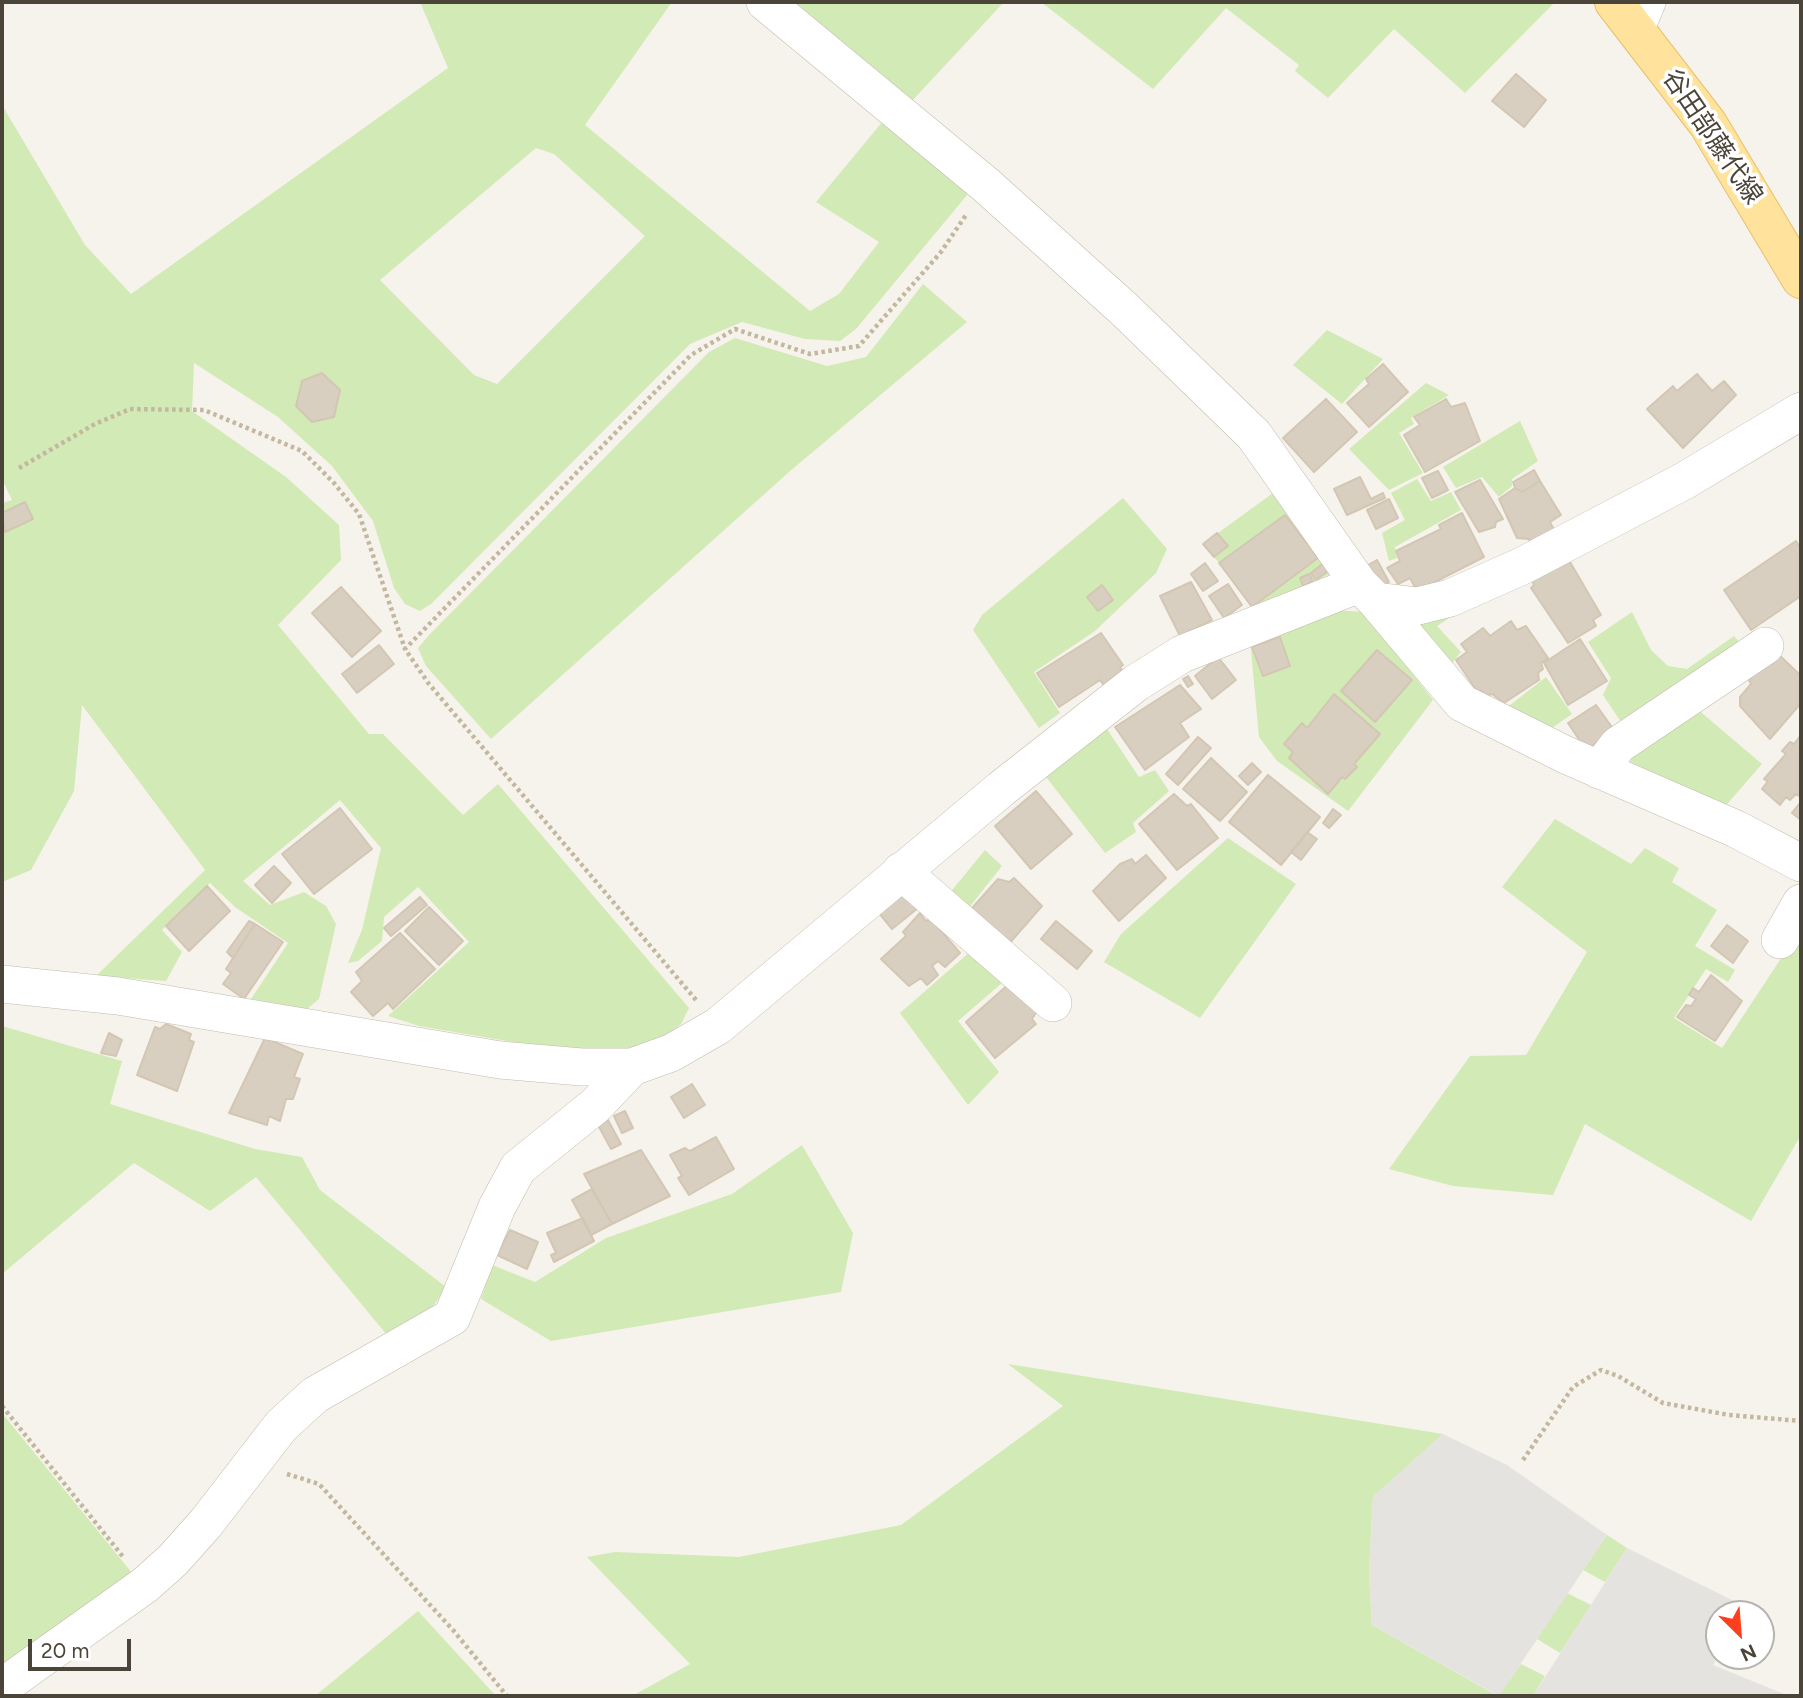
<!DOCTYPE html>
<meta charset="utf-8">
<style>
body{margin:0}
#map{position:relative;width:1803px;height:1698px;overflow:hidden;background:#f6f3ec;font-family:Figtree,sans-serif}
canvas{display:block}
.frame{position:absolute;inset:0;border:4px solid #4b4439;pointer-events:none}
.north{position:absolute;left:1705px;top:1600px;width:70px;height:70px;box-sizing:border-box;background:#fff;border:2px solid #b7b4b0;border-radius:50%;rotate:155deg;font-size:19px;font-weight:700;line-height:28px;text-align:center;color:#4b4439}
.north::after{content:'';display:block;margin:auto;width:24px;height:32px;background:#fc3f1d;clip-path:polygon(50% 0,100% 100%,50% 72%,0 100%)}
.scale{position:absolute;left:28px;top:1639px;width:103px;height:32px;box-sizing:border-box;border:4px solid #4b4439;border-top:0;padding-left:9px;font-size:21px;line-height:24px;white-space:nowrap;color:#4b4439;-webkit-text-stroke:5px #fff;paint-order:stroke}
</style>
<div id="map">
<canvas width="1803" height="1698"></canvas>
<div class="frame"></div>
<div class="north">N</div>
<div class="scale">20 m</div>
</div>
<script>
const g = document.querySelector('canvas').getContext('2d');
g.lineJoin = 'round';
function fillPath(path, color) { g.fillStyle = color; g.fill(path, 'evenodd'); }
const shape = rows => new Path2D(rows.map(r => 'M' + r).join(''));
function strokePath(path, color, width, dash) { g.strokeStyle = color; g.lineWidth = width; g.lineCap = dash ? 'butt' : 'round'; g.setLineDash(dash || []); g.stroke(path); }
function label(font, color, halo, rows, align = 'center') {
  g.font = font + ' Figtree,"Noto Sans JP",sans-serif'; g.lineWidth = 7; g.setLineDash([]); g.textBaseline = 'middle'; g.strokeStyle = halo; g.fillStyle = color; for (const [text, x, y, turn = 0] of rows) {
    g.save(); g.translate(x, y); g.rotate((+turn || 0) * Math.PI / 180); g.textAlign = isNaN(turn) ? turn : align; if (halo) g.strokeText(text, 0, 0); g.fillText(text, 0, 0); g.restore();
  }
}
const green = shape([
 [420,2,672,2,585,125,810,311,839,294,879,242,816,202,888,115,972,189,856,329,840,341,805,339,742,322,690,344,431,604,420,611,405,604,394,588,373,521,332,466,278,417,194,363,192,411,286,477,339,525,341,560,278,625,369,734,383,734,463,815,498,784,689,1008,681,1024,653,1046,595,1056,419,1026,388,1016,469,942,418,887,384,917,382,941,358,961,348,963,362,930,381,848,340,800,243,881,270,905,304,892,326,906,336,924,319,999,307,1009,251,999,288,943,235,907,210,883,162,930,182,952,166,981,96,976,205,870,82,705,74,791,31,870,2,882,2,503,12,500,2,479,2,105,85,245,131,294,448,68],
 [536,148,554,154,645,236,497,384,474,375,380,280],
 [786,2,1004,2,911,102],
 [1041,2,1555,2,1465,93,1394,29,1328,98,1295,71,1299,65,1226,8,1153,89],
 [923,284,967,322,789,472,491,739,426,666,418,648,430,634,709,352,735,338,827,366,866,357],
 [1327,330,1383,359,1342,404,1293,365],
 [1426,383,1449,395,1411,418,1414,424,1399,433,1423,473,1389,490,1349,449],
 [1520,421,1538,461,1512,479,1512,486,1499,497,1482,477,1456,488,1443,467],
 [1417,479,1431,501,1451,492,1461,510,1395,547,1397,558,1389,561,1382,533,1405,520,1391,493],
 [1277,490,1334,572,1254,612,1252,607,1317,558,1285,515,1219,563,1203,544],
 [1123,498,1167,549,1156,573,1095,631,1034,672,1060,713,1039,728,973,630,982,615],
 [1333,610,1364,612,1433,700,1348,811,1277,761,1259,737,1250,640],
 [1460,611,1437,626,1461,652,1449,667,1418,628,1417,618],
 [1632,612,1651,650,1668,666,1687,669,1734,636,1743,647,1625,728,1603,695,1611,678,1588,642],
 [1546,677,1572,714,1549,730,1505,709],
 [1696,708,1762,764,1722,810,1629,767,1635,746],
 [1105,726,1139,777,1155,770,1169,791,1133,823,1136,832,1105,853,1043,773],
 [1555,819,1631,864,1645,848,1679,868,1672,882,1717,910,1695,946,1735,970,1728,982,1706,969,1674,1018,1722,1048,1801,928,1801,1135,1751,1221,1585,1124,1553,1195,1453,1186,1389,1169,1470,1056,1526,1055,1587,952,1502,887],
 [1228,838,1296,884,1200,1018,1104,962,1121,934],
 [985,850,1002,866,964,914,948,895],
 [971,951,1003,982,958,1021,999,1072,968,1105,900,1013],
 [2,1026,122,1061,110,1104,255,1149,302,1157,320,1190,446,1287,432,1308,387,1335,256,1177,210,1211,134,1163,2,1274],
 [802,1145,853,1233,841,1292,551,1341,481,1299,492,1265,535,1282,606,1238,732,1194],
 [1008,1364,1443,1434,1373,1497,1369,1573,1372,1625,1498,1696,1521,1664,1545,1676,1533,1696,632,1696,690,1664,587,1557,615,1552,739,1557,901,1525,1063,1406],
 [2,1413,132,1573,2,1677],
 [1607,1535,1627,1548,1605,1582,1583,1570],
 [1567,1593,1591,1605,1560,1653,1537,1639],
 [418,1611,496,1696,315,1696]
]);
const parking = shape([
 [1443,1434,1507,1465,1607,1535,1499,1696,1372,1625,1369,1573,1373,1497],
 [1627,1548,1748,1608,1744,1614,1719,1614,1719,1654,1713,1665,1789,1696,1533,1696]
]);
const building = shape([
 [1516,74,1546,100,1524,127,1492,101,1516,74],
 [1383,364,1408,392,1369,427,1347,403,1369,384,1366,379,1383,364],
 [322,373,340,390,334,417,312,422,296,406,302,381,322,373],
 [1697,374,1712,391,1724,381,1736,395,1683,448,1647,409,1673,386,1677,391,1697,374],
 [1326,399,1357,432,1314,472,1283,438,1326,399],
 [1446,399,1451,407,1465,403,1480,441,1425,472,1404,435,1420,425,1414,417,1446,399],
 [1534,470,1540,481,1522,492,1515,488,1513,482,1534,470],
 [1438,471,1448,490,1432,498,1422,478,1438,471],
 [1360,477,1371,499,1383,493,1385,498,1347,515,1334,489,1360,477],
 [1480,480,1503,519,1496,522,1495,527,1479,532,1455,492,1480,480],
 [1540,481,1561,515,1550,522,1554,530,1531,543,1529,539,1517,538,1499,499,1515,488,1522,492,1540,481],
 [1389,499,1398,518,1376,529,1367,510,1389,499],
 [25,502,33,519,5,532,2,513,25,502],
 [1462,513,1484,557,1417,591,1410,578,1398,584,1387,568,1400,561,1396,551,1441,529,1439,525,1462,513],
 [1285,515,1318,558,1252,607,1219,563,1285,515],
 [1217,533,1228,546,1214,557,1203,544,1217,533],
 [1796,541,1801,549,1801,596,1751,630,1724,590,1796,541],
 [1377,560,1389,582,1381,587,1368,565,1377,560],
 [1326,561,1332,568,1316,580,1311,573,1326,561],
 [1570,562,1601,615,1593,620,1596,626,1568,643,1531,588,1534,585,1532,580,1570,562],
 [1205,563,1218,581,1203,591,1191,574,1205,563],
 [1309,574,1313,581,1303,586,1300,578,1309,574],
 [1191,582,1212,620,1180,636,1160,596,1191,582],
 [1228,584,1242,605,1224,618,1209,596,1228,584],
 [1102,585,1113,600,1098,611,1087,597,1102,585],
 [341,587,381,631,352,657,312,613,341,587],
 [1511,621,1517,630,1526,626,1548,658,1541,663,1543,669,1538,673,1539,680,1504,703,1492,694,1485,696,1481,690,1478,693,1456,660,1467,652,1461,644,1483,628,1490,636,1511,621],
 [1101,633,1123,665,1120,667,1123,672,1105,687,1100,680,1059,707,1037,673,1101,633],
 [1280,637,1290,666,1263,676,1252,647,1280,637],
 [1580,639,1607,681,1568,705,1544,663,1580,639],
 [379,645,394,664,357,693,342,674,379,645],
 [1377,650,1412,680,1375,722,1341,691,1377,650],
 [1775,651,1801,676,1801,703,1770,739,1740,706,1740,697,1751,684,1749,680,1775,651],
 [1218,657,1236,680,1212,699,1195,676,1218,657],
 [1188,676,1193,684,1188,687,1183,679,1188,676],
 [1180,685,1201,709,1180,723,1189,737,1145,770,1115,727,1180,685],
 [1334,694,1380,734,1354,764,1357,767,1345,779,1342,777,1328,794,1289,758,1293,752,1284,744,1302,723,1307,728,1334,694],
 [1596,705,1614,730,1586,750,1568,723,1596,705],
 [1801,735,1801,797,1796,794,1790,800,1786,797,1780,805,1762,789,1768,781,1764,779,1786,754,1782,751,1790,742,1794,744,1801,735],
 [1198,737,1211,748,1178,785,1166,774,1198,737],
 [1211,758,1247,792,1220,821,1183,789,1211,758],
 [1252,763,1261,772,1248,785,1239,776,1252,763],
 [1268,775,1320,817,1281,865,1229,822,1268,775],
 [1036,791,1072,834,1031,869,995,826,1036,791],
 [1174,794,1187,806,1191,804,1218,838,1177,870,1139,824,1174,794],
 [1801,802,1801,820,1792,813,1801,802],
 [340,808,372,849,314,894,282,854,340,808],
 [1333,809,1341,815,1329,828,1323,823,1333,809],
 [1307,832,1317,839,1301,860,1291,852,1307,832],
 [1146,855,1166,878,1119,921,1093,891,1120,864,1132,859,1135,864,1146,855],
 [274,866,291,883,272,903,255,885,274,866],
 [1014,878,1042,906,1007,946,973,915,973,907,998,879,1009,882,1014,878],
 [207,886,230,911,189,951,166,926,207,886],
 [904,892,918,908,892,929,879,913,904,892],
 [420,897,427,905,391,936,384,928,420,897],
 [429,907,463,941,439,965,405,931,429,907],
 [920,913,926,921,931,919,960,953,945,967,938,961,932,966,938,975,927,985,921,978,909,986,881,959,906,936,903,932,920,913],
 [249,921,255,924,233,958,227,952,249,921],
 [1056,921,1092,951,1077,969,1041,939,1056,921],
 [255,924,283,942,244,999,223,984,231,973,226,969,255,924],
 [1727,925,1748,941,1733,963,1711,946,1727,925],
 [400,933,435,969,393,1009,388,1003,373,1016,351,992,362,981,356,972,400,933],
 [1711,975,1742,1001,1715,1041,1677,1017,1686,1005,1691,1006,1696,999,1689,995,1693,988,1699,992,1711,975],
 [1010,983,1037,1011,1032,1019,1036,1024,995,1058,966,1022,1010,983],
 [166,1024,191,1034,189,1040,194,1042,177,1091,137,1075,155,1027,160,1029,166,1024],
 [109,1033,122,1040,116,1056,101,1053,109,1033],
 [265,1038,303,1054,294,1077,300,1079,293,1099,286,1099,280,1121,269,1116,267,1125,229,1113,265,1038],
 [692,1084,705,1105,684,1118,671,1097,692,1084],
 [625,1111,633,1128,622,1133,614,1116,625,1111],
 [608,1120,621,1144,611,1149,598,1125,608,1120],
 [716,1137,734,1169,689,1195,678,1178,682,1176,670,1155,685,1148,690,1151,716,1137],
 [641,1150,670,1196,612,1224,584,1174,641,1150],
 [592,1189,612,1224,591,1235,572,1200,592,1189],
 [583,1218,594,1241,554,1262,551,1255,556,1253,547,1233,583,1218],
 [510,1230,538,1242,527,1269,497,1255,510,1230]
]);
const path = shape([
 [19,468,95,424,130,409,204,410,302,451,334,483,359,514,405,649],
 [696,1000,429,684,405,649,691,355,735,329,810,354,859,346,941,252,966,215],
 [2,1406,124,1558],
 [1523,1460,1573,1387,1601,1370,1618,1376,1663,1403,1729,1415,1801,1421],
 [287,1474,319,1484,453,1630,507,1696]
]);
const minor = shape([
 [765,2,986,185,1124,309,1254,435,1359,584,1376,601,1418,606,1450,598,1522,566,1684,481,1801,411],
 [1636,28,1647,2],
 [1376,601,1462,703,1566,755,1736,829,1801,863],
 [1599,770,1618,745,1765,646],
 [901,871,1053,1003],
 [1780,940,1801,903],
 [2,984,118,996,500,1060,581,1067,632,1067,671,1053,718,1026,1001,789,1136,683,1182,654,1359,584],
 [2,1687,145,1585,173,1560,206,1523,281,1426,315,1395,452,1317,497,1207,518,1168,596,1105,632,1067]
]);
const major = shape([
 [1614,2,1708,124,1801,279]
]);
const streetNames = [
 ["谷田部藤代線",1712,137,56]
];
fillPath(green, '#d2eab5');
fillPath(parking, '#e5e3e0');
fillPath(building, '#d8cfc1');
strokePath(building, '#d3c7b4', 2);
strokePath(minor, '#c2bbae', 38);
strokePath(major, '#e6c16a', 40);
strokePath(path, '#c4b79f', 4.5, [3.5, 3.5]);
strokePath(minor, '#fff', 37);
strokePath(major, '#ffe39c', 38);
label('26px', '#4b4439', '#fff', streetNames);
</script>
